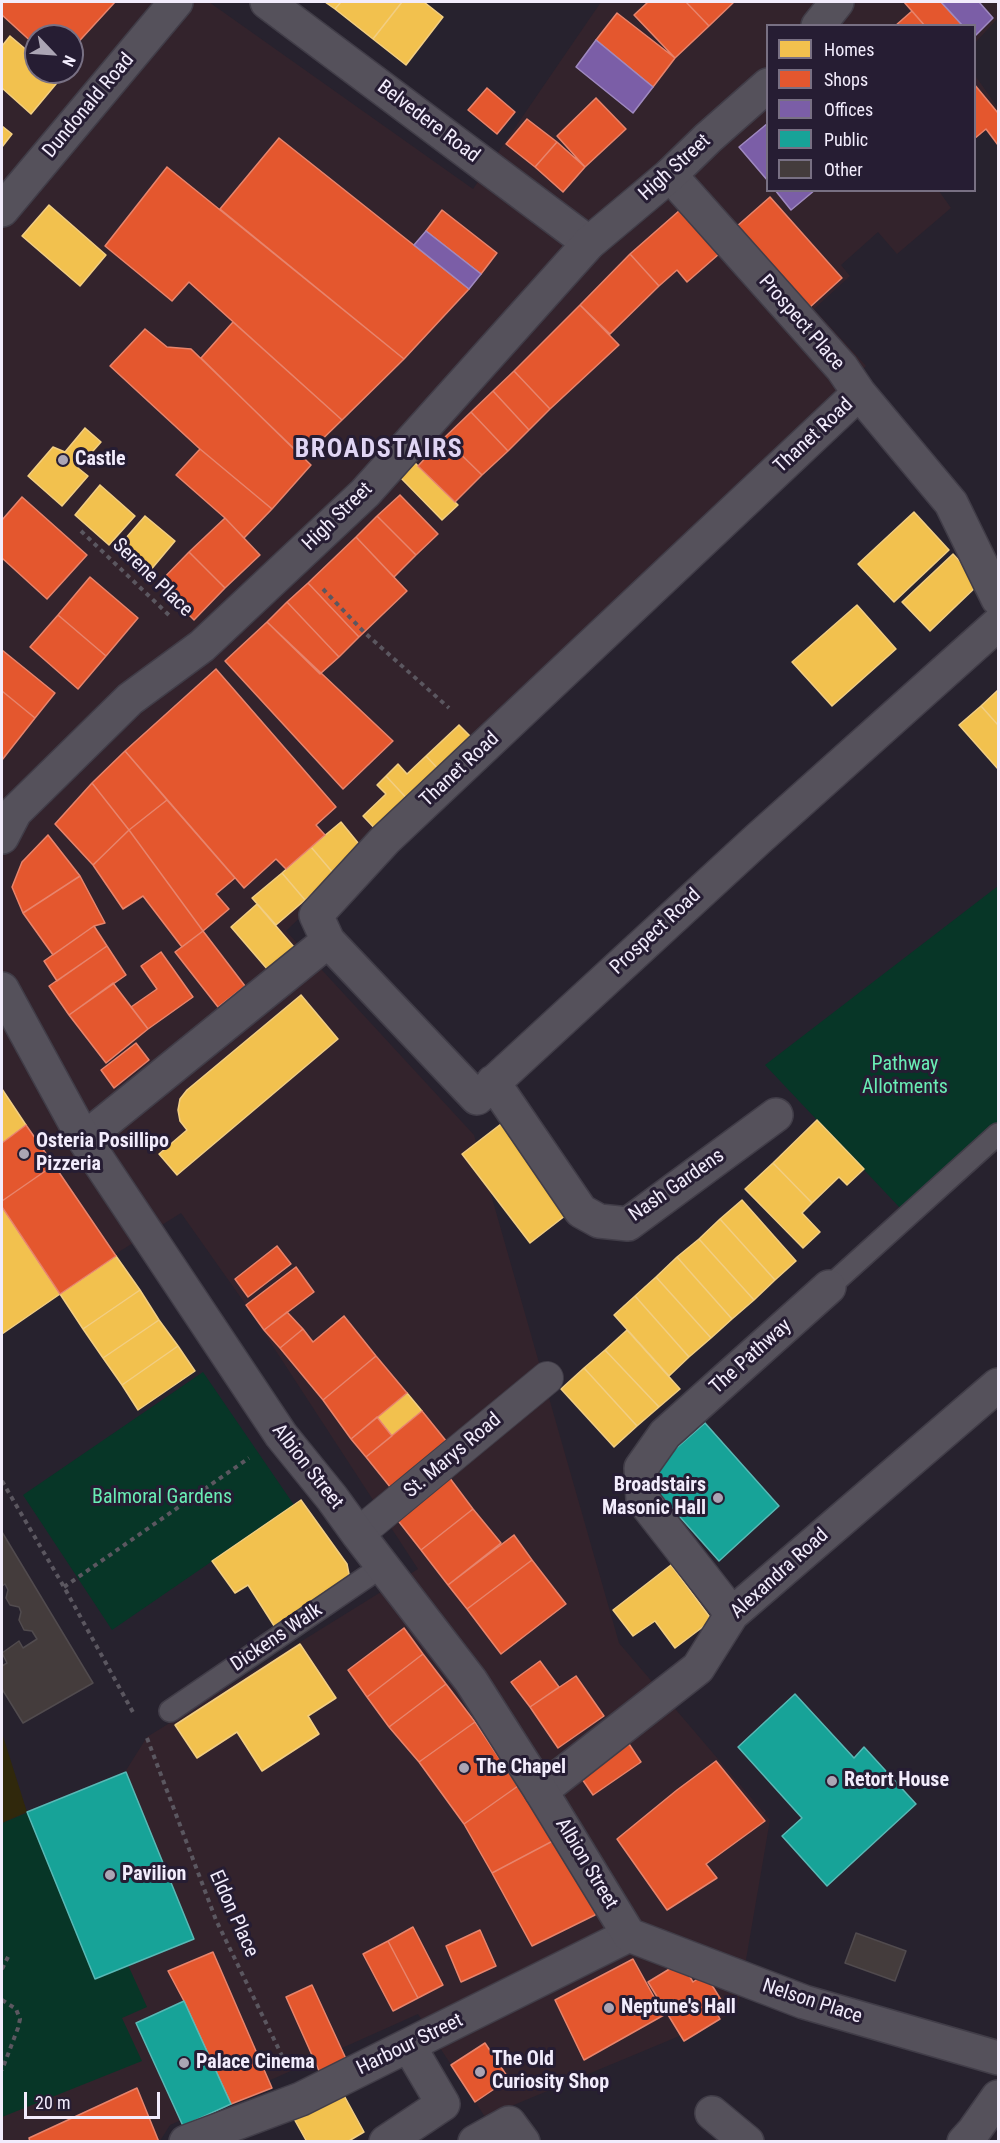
<!DOCTYPE html>
<style>
body{margin:0}
#map{position:relative;width:1000px;height:2143px;overflow:hidden;background:#27222e;font-family:"Roboto Condensed",sans-serif}
canvas{display:block}
.frame{position:absolute;inset:0;border:3px solid #f2ecfc;pointer-events:none}
.legend{position:absolute;left:766px;top:24px;width:210px;height:168px;box-sizing:border-box;background:#261d33;border:2px solid #787083;margin:0;padding:8px 10px;list-style:none;font-size:18px;color:#f2ecfc}
.legend li{display:flex;align-items:center;gap:12px;height:30px}
.legend b{width:30px;border:2px solid #787083}
.north{position:absolute;left:24px;top:24px;width:60px;height:60px;box-sizing:border-box;background:#261d33;border:2px solid #787083;border-radius:50%;rotate:115deg;font-size:16px;font-weight:700;line-height:24px;text-align:center;color:#f2ecfc}
.north::after{content:'';display:block;margin:auto;width:21px;height:27px;background:#aba5b4;clip-path:polygon(50% 0,100% 100%,50% 72%,0 100%)}
.scale{position:absolute;left:24px;top:2092px;width:136px;height:27px;box-sizing:border-box;border:3px solid #f2ecfc;border-top:0;padding-left:8px;font-size:18px;line-height:21px;white-space:nowrap;color:#f2ecfc;-webkit-text-stroke:4px #261d33;paint-order:stroke}
</style>
<div id="map">
<canvas width="1000" height="2143"></canvas>
<div class="frame"></div>
<ul class="legend">
<li><b style="height:16px;background:#f2c14e"></b>Homes</li>
<li><b style="height:16px;background:#e4572e"></b>Shops</li>
<li><b style="height:16px;background:#7b5ea7"></b>Offices</li>
<li><b style="height:16px;background:#17a398"></b>Public</li>
<li><b style="height:16px;background:#443c3c"></b>Other</li>
</ul>
<div class="north">N</div>
<div class="scale">20 m</div>
</div>
<script>
const g = document.querySelector('canvas').getContext('2d');
g.lineJoin = 'round';
function fillPath(path, color) { g.fillStyle = color; g.fill(path, 'evenodd'); }
const shape = rows => new Path2D(rows.map(r => 'M' + r).join(''));
function strokePath(path, color, width, dash) { g.strokeStyle = color; g.lineWidth = width; g.lineCap = dash ? 'butt' : 'round'; g.setLineDash(dash || []); g.stroke(path); }
function label(font, color, halo, rows, align = 'center') {
  g.font = font + ' "Roboto Condensed",sans-serif'; g.lineWidth = 6; g.setLineDash([]); g.textBaseline = 'middle'; g.strokeStyle = halo; g.fillStyle = color; for (const [text, x, y, turn = 0] of rows) {
    g.save(); g.translate(x, y); g.rotate((+turn || 0) * Math.PI / 180); g.textAlign = isNaN(turn) ? turn : align; if (halo) g.strokeText(text, 0, 0); g.fillText(text, 0, 0); g.restore();
  }
}
const commercial = shape([
 [2,2,209,2,473,189,601,2,998,2,998,18,975,43,974,26,768,26,768,190,939,191,951,208,897,254,878,232,841,265,850,276,814,309,866,366,286,931,474,1135,619,1643,770,1820,737,2012,485,2117,418,2014,170,2125,160,2141,2,2141,2,1823,125,1772,147,1737,418,1569,246,1305,181,1213,2,1325],
 [36,36,72,36,72,72,36,72],
 [974,74,998,108,998,145,986,130,975,139]
]);
const green = shape([
 [998,886,998,1124,901,1209,765,1065],
 [203,1372,294,1505,112,1630,23,1495],
 [126,1772,194,1939,128,1965,147,2007,122,2018,142,2061,2,2117,2,1823]
]);
const sand = shape([
 [2,1733,27,1812,2,1823]
]);
const homes = shape([
 [325,2,341,2,335,9,325,2],
 [341,2,402,2,373,39,335,9,341,2],
 [402,2,424,2,443,17,406,65,373,39,402,2],
 [10,36,36,58,36,72,53,72,61,78,31,114,2,88,2,46,10,36],
 [2,126,12,134,2,147,2,126],
 [49,205,106,255,80,286,22,236,49,205],
 [85,428,101,442,78,468,88,476,62,506,28,476,53,447,65,452,85,428],
 [411,459,458,505,442,520,397,474,411,459],
 [100,485,135,516,109,545,75,515,100,485],
 [914,512,949,550,894,602,858,564,914,512],
 [145,516,175,541,149,572,119,546,145,516],
 [953,554,980,583,930,631,902,602,953,554],
 [857,605,896,649,832,706,792,662,857,605],
 [998,690,998,725,981,706,998,690],
 [981,706,998,725,998,769,959,725,981,706],
 [459,725,476,742,443,774,426,756,459,725],
 [426,756,443,774,412,804,386,776,398,764,407,774,426,756],
 [386,776,412,804,380,834,363,816,386,794,377,785,386,776],
 [341,822,363,849,334,874,311,847,341,822],
 [311,847,334,874,305,900,282,873,311,847],
 [282,873,305,900,276,925,252,898,282,873],
 [257,904,294,947,268,970,231,927,257,904],
 [301,995,338,1039,177,1175,159,1154,187,1130,180,1121,178,1110,180,1099,187,1090,301,995],
 [2,1089,26,1125,2,1143,2,1089],
 [817,1120,864,1169,847,1185,839,1177,812,1203,773,1163,817,1120],
 [501,1124,570,1212,530,1243,462,1154,501,1124],
 [773,1163,812,1203,802,1213,820,1232,803,1248,745,1189,773,1163],
 [742,1200,796,1261,775,1280,720,1219,742,1200],
 [2,1207,60,1294,2,1334,2,1207],
 [720,1219,775,1280,754,1300,699,1239,720,1219],
 [699,1239,754,1300,732,1319,677,1257,699,1239],
 [116,1256,140,1290,83,1329,60,1294,116,1256],
 [677,1257,732,1319,711,1338,656,1277,677,1257],
 [656,1277,711,1338,689,1357,635,1296,656,1277],
 [140,1290,159,1320,103,1358,83,1329,140,1290],
 [635,1296,689,1357,669,1376,614,1315,635,1296],
 [159,1320,178,1346,122,1385,103,1358,159,1320],
 [627,1330,680,1389,659,1407,605,1350,627,1330],
 [178,1346,195,1371,138,1410,122,1385,178,1346],
 [605,1350,659,1407,637,1426,584,1368,605,1350],
 [584,1368,637,1426,614,1447,561,1389,584,1368],
 [407,1393,422,1411,392,1436,377,1417,407,1393],
 [301,1500,347,1564,349,1574,348,1582,278,1632,248,1585,235,1593,212,1561,301,1500],
 [671,1565,712,1620,675,1648,655,1621,633,1636,613,1610,671,1565],
 [300,1644,336,1698,308,1716,319,1734,262,1771,237,1732,197,1758,175,1725,300,1644],
 [341,2090,364,2132,347,2142,307,2142,293,2117,341,2090]
]);
const shops = shape([
 [2,2,115,2,72,49,72,36,36,36,36,46,2,15,2,2],
 [648,2,686,2,709,26,675,58,634,15,648,2],
 [686,2,734,2,709,26,686,2],
 [904,2,941,2,963,26,925,26,904,2],
 [912,11,925,26,895,26,912,11],
 [617,13,675,58,653,87,596,40,617,13],
 [974,84,998,113,998,145,986,129,974,139,974,84],
 [487,88,515,112,497,134,468,110,487,88],
 [596,98,626,129,585,167,557,136,596,98],
 [527,119,557,142,535,167,506,144,527,119],
 [279,138,469,289,404,359,220,209,279,138],
 [557,142,585,167,563,192,535,167,557,142],
 [167,167,404,359,342,420,189,282,172,301,105,246,167,167],
 [770,197,842,278,809,308,736,227,770,197],
 [688,203,727,247,687,282,677,270,659,286,630,254,688,203],
 [442,210,497,253,481,274,426,231,442,210],
 [630,254,659,286,610,334,580,305,630,254],
 [580,305,619,345,550,409,514,371,580,305],
 [233,322,342,420,303,458,201,358,233,322],
 [145,329,167,347,191,349,311,465,272,509,200,449,110,366,145,329],
 [514,371,550,409,529,430,493,391,514,371],
 [493,391,529,430,508,451,471,412,493,391],
 [471,412,508,451,482,475,444,438,471,412],
 [444,438,482,475,455,502,418,466,444,438],
 [200,449,272,509,244,538,225,518,176,475,200,449],
 [400,495,438,534,416,555,377,516,400,495],
 [22,497,87,555,47,599,2,558,2,520,22,497],
 [377,516,416,555,394,577,356,537,377,516],
 [225,518,260,555,225,588,189,552,225,518],
 [356,537,407,591,359,637,308,583,356,537],
 [189,552,225,588,194,620,158,584,189,552],
 [90,577,138,618,106,656,58,615,90,577],
 [308,583,359,637,339,657,287,602,308,583],
 [287,602,339,657,320,674,267,622,287,602],
 [58,615,106,656,78,689,30,647,58,615],
 [267,622,393,741,343,789,225,661,267,622],
 [2,650,55,693,35,718,2,691,2,650],
 [216,669,336,807,316,825,325,835,286,869,276,859,244,888,125,751,216,669],
 [2,691,35,718,2,760,2,691],
 [125,751,167,800,129,830,92,783,125,751],
 [92,783,129,830,93,865,55,824,92,783],
 [167,800,235,878,216,894,229,909,203,931,129,830,167,800],
 [129,830,203,931,182,947,143,896,123,909,93,865,129,830],
 [48,835,80,876,23,913,12,887,22,862,48,835],
 [80,876,105,923,94,926,53,955,23,913,80,876],
 [94,926,107,946,57,981,44,961,94,926],
 [203,931,245,986,218,1007,175,952,203,931],
 [107,946,126,975,69,1015,49,986,107,946],
 [161,952,193,997,148,1029,131,1007,157,989,141,966,161,952],
 [113,983,148,1029,106,1063,69,1015,113,983],
 [136,1043,149,1060,114,1088,101,1070,136,1043],
 [26,1125,54,1165,2,1201,2,1143,26,1125],
 [54,1165,116,1256,60,1294,2,1207,2,1201,54,1165],
 [277,1246,291,1264,248,1297,235,1279,277,1246],
 [296,1267,314,1292,264,1330,246,1305,296,1267],
 [287,1312,303,1329,280,1348,264,1330,287,1312],
 [344,1316,376,1356,323,1400,280,1348,303,1329,313,1342,344,1316],
 [376,1356,407,1393,351,1439,323,1400,376,1356],
 [422,1411,451,1447,395,1493,366,1457,422,1411],
 [377,1417,392,1436,366,1457,351,1439,377,1417],
 [449,1477,473,1509,421,1550,396,1518,449,1477],
 [473,1509,501,1543,448,1585,421,1550,473,1509],
 [514,1535,532,1560,467,1609,448,1585,514,1535],
 [532,1560,566,1604,501,1654,467,1609,532,1560],
 [404,1628,423,1654,367,1697,348,1670,404,1628],
 [423,1654,446,1684,389,1727,367,1697,423,1654],
 [540,1661,559,1687,530,1707,511,1682,540,1661],
 [576,1676,604,1716,558,1748,530,1707,576,1676],
 [446,1684,475,1722,419,1762,389,1727,446,1684],
 [475,1722,518,1786,464,1824,419,1762,475,1722],
 [629,1744,641,1762,593,1795,580,1776,629,1744],
 [716,1761,765,1821,706,1864,717,1878,667,1910,617,1839,677,1790,716,1761],
 [518,1786,566,1834,492,1873,464,1824,518,1786],
 [566,1834,602,1894,595,1915,532,1946,492,1873,566,1834],
 [413,1927,443,1985,418,1998,388,1941,413,1927],
 [480,1930,496,1966,461,1982,446,1946,480,1930],
 [388,1941,418,1998,393,2011,363,1954,388,1941],
 [213,1952,272,2088,231,2104,184,2001,168,1971,213,1952],
 [633,1959,664,2015,584,2060,555,2000,633,1959],
 [681,1962,693,1982,705,1974,723,2003,714,2008,720,2019,684,2041,648,1982,681,1962],
 [312,1985,347,2061,320,2073,286,1997,312,1985],
 [485,2043,509,2079,475,2102,451,2065,485,2043],
 [137,2088,159,2142,30,2142,29,2138,137,2088]
]);
const offices = shape([
 [941,2,979,2,993,18,974,37,974,26,963,26,941,2],
 [596,40,653,87,633,113,576,67,596,40],
 [768,123,768,181,739,147,768,123],
 [775,190,815,190,791,210,775,190],
 [426,231,481,274,469,289,414,245,426,231]
]);
const public = shape([
 [705,1423,779,1506,719,1561,656,1490,657,1470,673,1451,705,1423],
 [795,1694,854,1758,864,1747,916,1804,827,1886,782,1836,802,1818,738,1747,795,1694],
 [126,1772,194,1939,95,1979,27,1812,126,1772],
 [184,2001,231,2104,183,2126,136,2023,184,2001]
]);
const building = shape([
 [2,1532,93,1683,23,1723,2,1689,2,1666,7,1663,2,1653,19,1641,23,1648,37,1639,32,1631,24,1630,19,1620,21,1612,19,1607,10,1605,6,1598,8,1590,5,1584,2,1586,2,1532],
 [856,1933,906,1951,895,1981,845,1963,856,1933]
]);
const path = shape([
 [81,531,172,618],
 [323,589,364,632,449,708],
 [2,1481,64,1587,135,1716],
 [64,1587,249,1458],
 [147,1738,216,1920,285,2062],
 [2,1969,10,1953],
 [2,2000,16,2009,20,2019,18,2028,2,2070]
]);
const service = shape([
 [829,1287,998,1134],
 [170,1711,384,1565]
]);
const pedestrian = shape([
 [358,1534,547,1378]
]);
const minor = shape([
 [267,2,589,243],
 [670,175,842,368,859,393,951,503,998,599],
 [2,210,176,2],
 [328,941,477,1098,758,839,998,624],
 [493,1082,581,1211,599,1221,628,1224,776,1115],
 [84,1139,328,941,316,915,385,840,859,393],
 [732,1614,643,1500,641,1468,665,1434,829,1287],
 [541,1791,698,1668,732,1614,998,1385],
 [712,2113,747,2142],
 [186,2142,301,2099,629,1935],
 [386,2142,443,2104,409,2046],
 [475,2142,509,2123,523,2142],
 [964,2142,974,2131,998,2097]
]);
const secondary = shape([
 [818,26,837,2],
 [2,837,15,812,130,699,202,646,365,493,589,243,670,175,708,138,768,85],
 [2,989,84,1139,281,1435,332,1498,358,1534,471,1681,541,1791,629,1935,804,2002,998,2058]
]);
const markers = [
 [63,460,6,"#aba5b4"],
 [24,1154,6,"#aba5b4"],
 [718,1498,6,"#aba5b4"],
 [464,1768,6,"#aba5b4"],
 [832,1781,6,"#aba5b4"],
 [110,1875,6,"#aba5b4"],
 [609,2008,6,"#aba5b4"],
 [184,2063,6,"#aba5b4"],
 [480,2072,6,"#aba5b4"]
];
const streetNames = [
 ["Dundonald Road",89,106,-50],
 ["Belvedere Road",428,122,37],
 ["High Street",675,168,-42],
 ["Prospect Place",801,323,49],
 ["Thanet Road",814,436,-43],
 ["High Street",338,517,-44],
 ["Serene Place",152,578,44],
 ["Thanet Road",460,770,-43],
 ["Prospect Road",656,932,-43],
 ["Nash Gardens",677,1186,-35],
 ["The Pathway",751,1357,-42],
 ["St. Marys Road",453,1456,-40],
 ["Albion Street",307,1467,52],
 ["Alexandra Road",780,1574,-42],
 ["Dickens Walk",277,1638,-34],
 ["Albion Street",586,1864,59],
 ["Eldon Place",233,1914,66],
 ["Nelson Place",812,2002,18],
 ["Harbour Street",410,2045,-26]
];
const poiNames = [
 ["Castle",75,460],
 ["Osteria Posillipo",36,1142],
 ["Pizzeria",36,1165],
 ["Broadstairs",706,1486,"right"],
 ["Masonic Hall",706,1509,"right"],
 ["The Chapel",476,1768],
 ["Retort House",844,1781],
 ["Pavilion",122,1875],
 ["Neptune's Hall",621,2008],
 ["The Old",492,2060],
 ["Curiosity Shop",492,2083],
 ["Palace Cinema",196,2063]
];
const parkNames = [
 ["Pathway",905,1065],
 ["Allotments",905,1088],
 ["Balmoral Gardens",162,1498]
];
const districtNames = [
 ["BROADSTAIRS",379,450]
];
fillPath(commercial, '#33232c');
fillPath(green, '#073627');
fillPath(sand, '#30280c');
fillPath(homes, '#f2c14e');
strokePath(homes, '#f2ce82', 1.5);
fillPath(shops, '#e4572e');
strokePath(shops, '#e8846c', 1.5);
fillPath(offices, '#7b5ea7');
strokePath(offices, '#9f89c0', 1.5);
fillPath(public, '#17a398');
strokePath(public, '#59b9b6', 1.5);
fillPath(building, '#443c3c');
strokePath(building, '#514b4e', 1.5);
strokePath(service, '#413d48', 24);
strokePath(pedestrian, '#413d48', 34);
strokePath(minor, '#413d48', 36);
strokePath(secondary, '#413d48', 36);
strokePath(path, '#5b5760', 4, [4.5, 4.5]);
strokePath(service, '#55515b', 21);
strokePath(pedestrian, '#55515b', 32);
strokePath(minor, '#55515b', 33);
strokePath(secondary, '#55515b', 33);
for (const [x, y, r, color] of markers) { const dot = new Path2D(); dot.arc(x, y, r, 0, 2 * Math.PI); g.fillStyle = color; g.fill(dot); strokePath(dot, '#261d33', 2); }
label('20px', '#f2ecfc', '#261d33', streetNames);
label('bold 20px', '#f2ecfc', '#261d33', poiNames, 'left');
label('20px', '#69edb5', '#261d33', parkNames);
g.letterSpacing = '1.5px';
label('bold 26px', '#e0d5f4', '#261d33', districtNames);
g.letterSpacing = '0px';
</script>
